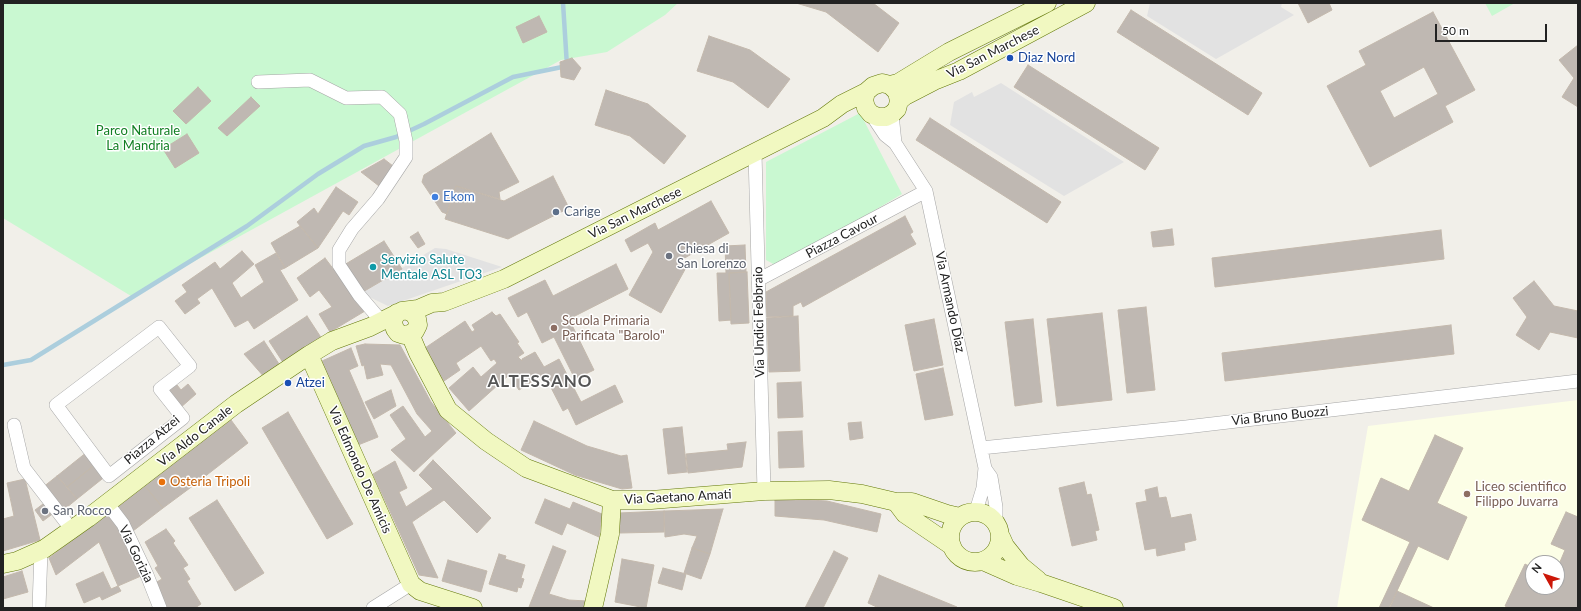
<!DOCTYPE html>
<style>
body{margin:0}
#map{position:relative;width:1581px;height:611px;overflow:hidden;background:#f1efe9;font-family:Lato,sans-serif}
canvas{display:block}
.frame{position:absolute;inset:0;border:4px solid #222;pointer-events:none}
.north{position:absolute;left:1525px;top:555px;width:40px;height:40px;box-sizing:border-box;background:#fff;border:1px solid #a7a7a7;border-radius:50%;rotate:309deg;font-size:11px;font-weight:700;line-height:16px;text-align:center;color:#222}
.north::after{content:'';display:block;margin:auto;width:14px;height:18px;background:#cc1708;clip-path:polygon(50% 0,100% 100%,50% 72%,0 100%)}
.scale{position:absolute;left:1435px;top:24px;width:112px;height:18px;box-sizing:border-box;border:2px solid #222;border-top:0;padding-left:5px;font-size:12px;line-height:14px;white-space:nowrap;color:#222;-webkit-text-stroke:3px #fff;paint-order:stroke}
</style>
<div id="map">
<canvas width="1581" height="611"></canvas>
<div class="frame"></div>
<div class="north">N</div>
<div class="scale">50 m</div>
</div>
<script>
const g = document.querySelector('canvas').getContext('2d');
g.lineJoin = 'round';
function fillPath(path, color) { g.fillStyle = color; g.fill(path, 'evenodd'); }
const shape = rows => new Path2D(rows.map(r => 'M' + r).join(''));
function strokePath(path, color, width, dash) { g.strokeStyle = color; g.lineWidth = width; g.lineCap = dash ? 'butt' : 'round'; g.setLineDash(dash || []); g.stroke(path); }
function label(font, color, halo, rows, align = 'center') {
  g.font = font + ' Lato,sans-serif'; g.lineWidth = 3; g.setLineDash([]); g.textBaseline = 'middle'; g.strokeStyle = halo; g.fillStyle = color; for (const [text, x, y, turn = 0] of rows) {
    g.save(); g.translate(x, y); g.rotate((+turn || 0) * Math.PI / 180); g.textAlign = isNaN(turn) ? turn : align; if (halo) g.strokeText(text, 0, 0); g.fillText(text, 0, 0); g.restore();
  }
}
const education = shape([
 [1578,400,1578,608,1337,608,1368,426],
 [1533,563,1557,563,1557,587,1533,587]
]);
const park = shape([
 [3,3,678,3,665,15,607,52,561,60,131,296,3,218],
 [1485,3,1515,3,1492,16],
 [860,113,902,194,779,267,766,260,766,162]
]);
const parking = shape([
 [1150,3,1282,3,1281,7,1294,15,1216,59,1147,16],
 [1001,83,1124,162,1064,196,950,125,954,102,972,92,974,97],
 [435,248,446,249,502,267,388,306,361,293]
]);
const stream = shape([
 [3,365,31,360,247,226,318,174,364,146,396,137,424,124,513,77,567,66,563,3]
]);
const building = shape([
 [796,3,873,3,899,23,878,52,826,12,796,3],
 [1298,3,1329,3,1332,10,1308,23,1298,3],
 [1131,10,1262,93,1248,115,1117,32,1131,10],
 [1433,12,1475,90,1445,106,1453,122,1370,167,1327,86,1366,65,1359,51,1433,12],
 [1424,67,1438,94,1394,118,1380,91,1424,67],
 [539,16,547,32,523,43,516,27,539,16],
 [709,36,750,50,790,79,768,108,733,82,697,71,709,36],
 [1578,45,1578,107,1562,97,1574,78,1559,60,1578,45],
 [572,58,581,68,574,80,561,77,560,62,572,58],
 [1028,65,1159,148,1145,170,1014,87,1028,65],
 [198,87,211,101,186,124,173,111,198,87],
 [606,90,648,104,686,136,664,164,630,136,595,125,606,90],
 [251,97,260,106,227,136,218,128,251,97],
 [930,118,1061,202,1047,223,916,140,930,118],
 [491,133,519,182,499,192,500,199,456,186,447,214,442,212,422,182,424,175,491,133],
 [187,134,199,153,175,168,163,149,187,134],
 [384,159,393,166,379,186,361,172,384,159],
 [553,176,569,208,508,239,445,219,456,186,504,201,553,176],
 [336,187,358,202,349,215,343,211,318,248,297,222,314,208,318,214,336,187],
 [711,201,729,233,681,260,688,264,661,313,629,295,653,252,648,243,631,252,625,240,655,223,658,230,711,201],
 [905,216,913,232,910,234,916,244,803,307,801,302,793,306,793,316,767,317,766,292,905,216],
 [300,226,318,248,285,268,271,243,300,226],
 [1172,229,1174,245,1153,247,1151,232,1172,229],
 [1441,230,1444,259,1215,287,1212,258,1441,230],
 [418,232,425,244,418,248,410,237,418,232],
 [384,241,402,269,361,293,344,265,384,241],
 [745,245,746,272,729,273,731,320,719,321,717,273,726,273,725,246,745,245],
 [242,251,254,264,232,283,241,298,264,282,255,265,276,253,285,268,280,270,298,300,254,329,248,320,235,327,212,288,197,299,200,303,185,314,175,301,187,292,182,285,215,262,220,269,242,251],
 [325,258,365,311,330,332,319,314,332,307,319,290,310,297,297,278,325,258],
 [616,264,628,289,569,319,594,370,575,379,554,337,542,343,527,312,518,317,508,298,545,280,553,296,616,264],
 [747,272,749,323,731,324,729,273,747,272],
 [1534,281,1554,306,1578,311,1578,338,1550,332,1539,350,1516,335,1527,317,1513,298,1534,281],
 [1146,307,1155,390,1127,393,1118,310,1146,307],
 [492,312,496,316,500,314,519,342,517,343,524,353,518,357,522,361,522,359,535,352,544,367,559,359,581,402,615,385,623,402,576,425,568,408,563,411,544,374,519,390,509,375,469,411,449,388,473,367,481,377,497,363,494,359,491,361,481,346,456,363,460,370,444,381,430,359,432,358,425,348,465,321,472,332,475,330,472,325,492,312],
 [1102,313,1112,400,1057,406,1047,319,1102,313],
 [307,316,322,339,284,364,269,341,307,316],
 [798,316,800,371,769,372,767,318,798,316],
 [934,319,943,365,914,371,905,325,934,319],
 [1033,319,1042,402,1015,406,1005,322,1033,319],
 [1451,325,1454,354,1225,381,1222,353,1451,325],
 [264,341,281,367,265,378,244,354,264,341],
 [365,344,400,345,431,402,456,433,414,472,391,450,406,439,390,415,403,406,425,437,432,431,417,414,391,365,380,364,383,375,367,379,364,365,362,366,356,346,365,344],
 [351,348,358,366,349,370,378,437,358,445,322,361,351,348],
 [943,368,953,415,925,420,916,374,943,368],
 [173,380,181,390,188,384,196,394,180,408,162,390,173,380],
 [801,382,803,417,778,418,777,383,801,382],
 [391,390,396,406,374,419,365,402,391,390],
 [288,412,353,524,327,539,262,428,288,412],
 [231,420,248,443,190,488,172,465,231,420],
 [534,421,587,446,621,456,627,455,632,488,622,489,575,475,521,450,534,421],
 [861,422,863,438,850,440,848,423,861,422],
 [682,427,687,472,668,474,663,429,682,427],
 [802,431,804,467,779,468,778,432,802,431],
 [1435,435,1463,448,1437,503,1467,517,1448,560,1418,546,1389,608,1379,608,1410,542,1362,520,1381,478,1409,491,1435,435],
 [746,442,742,467,688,473,686,454,728,450,727,444,746,442],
 [87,452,97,463,67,487,57,476,87,452],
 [433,460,491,518,477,533,444,500,412,522,438,578,419,575,373,474,395,461,407,488,399,492,406,507,433,489,419,475,433,460],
 [97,463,107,475,77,499,67,487,97,463],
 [172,465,190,488,163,508,145,486,172,465],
 [57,476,77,499,61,512,42,488,57,476],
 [25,479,40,540,3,551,3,519,14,516,7,483,25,479],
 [1084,482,1087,495,1091,494,1099,530,1095,531,1097,540,1072,546,1059,488,1084,482],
 [145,486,163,508,133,531,116,508,145,486],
 [1157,487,1159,498,1166,497,1171,518,1191,514,1196,540,1184,543,1185,550,1157,556,1156,548,1145,550,1136,503,1147,501,1145,490,1157,487],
 [545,499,570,509,573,502,602,514,599,537,567,523,562,535,535,523,545,499],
 [217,500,264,573,235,591,189,518,217,500],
 [775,500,809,500,827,501,881,514,877,532,824,520,775,516,775,500],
 [47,501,55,512,43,521,35,510,47,501],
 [723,509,710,554,692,548,697,536,684,534,665,537,664,511,723,509],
 [664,511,664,532,620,533,619,513,664,511],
 [1566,512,1578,517,1578,608,1510,608,1505,606,1525,564,1533,568,1533,587,1557,587,1557,569,1565,550,1551,544,1566,512],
 [109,513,119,527,141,576,118,586,99,542,56,575,49,558,109,513],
 [166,529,175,541,173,543,188,565,183,568,190,579,187,581,201,604,195,608,166,608,155,583,162,579,155,568,158,566,145,542,166,529],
 [553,546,566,551,549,594,569,600,587,601,585,608,529,607,553,546],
 [692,548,710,554,701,579,684,573,692,548],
 [834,551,848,558,823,608,805,608,834,551],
 [499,554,506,556,505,559,525,565,521,578,524,579,521,588,518,587,517,592,489,584,499,554],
 [622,559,654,565,646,608,615,602,622,559],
 [448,560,487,571,481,592,442,581,448,560],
 [663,568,686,574,682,590,658,583,663,568],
 [22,571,28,592,3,599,3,577,22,571],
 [103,572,111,589,118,586,121,591,102,600,100,596,84,603,76,584,103,572],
 [879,575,957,607,956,608,879,608,868,603,879,575],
 [1397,591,1434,608,1390,608,1397,591]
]);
const street = shape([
 [258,82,310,80,346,98,382,97,400,114,406,141,406,157,378,199,352,229,339,250,339,265,359,295,382,322],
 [871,114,885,135,895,143,926,191,985,468,983,488,976,511],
 [892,114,895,143],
 [755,153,764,491],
 [758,280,926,191],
 [159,327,190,366,160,389,183,418,109,476,56,405,159,327],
 [14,425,24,468,72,530],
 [981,448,1186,427,1578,381],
 [986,470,991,477,996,507,996,522],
 [107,503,123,524,147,575,160,608],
 [39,608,41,550],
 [373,608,411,584]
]);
const secondary = shape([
 [890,85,898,83,949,52,1047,3],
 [899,101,905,96,934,81,959,71,1086,3],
 [397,313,394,318,393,323,395,329,398,333,404,335,410,334,415,331,418,325,417,319,414,314,408,311],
 [410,334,418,353,448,410,486,441,526,468,612,500,651,500,764,491,829,490,862,494,896,502,912,502,947,514,960,517],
 [309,355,411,584,420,591,473,608],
 [896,502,905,514,952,546],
 '950 537a25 25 0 1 1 50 0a25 25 0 1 1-50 0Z',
 [1001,537,1005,546,1021,566,1038,580],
 [983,561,1017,576,1041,583,1114,608],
 [3,564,17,561,44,549,88,518,236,404,309,355,332,341,370,327,402,311,418,309,432,303,444,302,504,279,823,118,842,104,866,92,873,86,882,83,890,85,897,92,899,101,897,109,892,114,886,117,878,117,871,114,866,108,864,100,866,92],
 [593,608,610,534,612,500]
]);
const markers = [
 [1010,58,4,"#1a4fb4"],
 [435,197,4,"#3f7fe0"],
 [556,212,4,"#5c6f8a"],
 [669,256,4,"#6b7280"],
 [373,267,4,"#0f9aa8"],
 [554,328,4,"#8d6e63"],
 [288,383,4,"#1a4fb4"],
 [162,482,4,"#e8710a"],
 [1467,494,4,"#8d6e63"],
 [45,511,4,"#6b7280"]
];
const streetNames = [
 ["Via San Marchese",993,52,-27],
 ["Via San Marchese",635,213,-26],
 ["Piazza Cavour",842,236,-28],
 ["Via Armando Diaz",950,302,78],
 ["Via Undici Febbraio",759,322,-91],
 ["Via Bruno Buozzi",1280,416,-6],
 ["Via Aldo Canale",195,436,-38],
 ["Piazza Atzei",152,440,-40],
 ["Via Edmondo De Amicis",360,470,66],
 ["Via Gaetano Amati",678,497,-3],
 ["Via Gorizia",136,554,64]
];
const transitNames = [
 ["Diaz Nord",1018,58],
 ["Atzei",296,383]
];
const parkNames = [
 ["Parco Naturale",138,131],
 ["La Mandria",138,146]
];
const shopNames = [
 ["Ekom",443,197]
];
const serviceNames = [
 ["Carige",564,212]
];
const worshipNames = [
 ["Chiesa di",677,249],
 ["San Lorenzo",677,264],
 ["San Rocco",53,511]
];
const cultureNames = [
 ["Servizio Salute",381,260],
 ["Mentale ASL TO3",381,275]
];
const educationNames = [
 ["Scuola Primaria",562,321],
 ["Parificata \"Barolo\"",562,336],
 ["Liceo scientifico",1475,487],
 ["Filippo Juvarra",1475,502]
];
const foodNames = [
 ["Osteria Tripoli",170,482]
];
const districtNames = [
 ["ALTESSANO",540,382]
];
fillPath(education, '#fcfee6');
fillPath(park, '#c9f8d1');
fillPath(parking, '#e2e2e2');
strokePath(stream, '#accedd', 4.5);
fillPath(building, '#bfb8b2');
strokePath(building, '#c3b8ac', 1);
strokePath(street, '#a6a6a6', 14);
strokePath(secondary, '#637809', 19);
strokePath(street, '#fff', 13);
strokePath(secondary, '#f1f8c1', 18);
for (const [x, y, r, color] of markers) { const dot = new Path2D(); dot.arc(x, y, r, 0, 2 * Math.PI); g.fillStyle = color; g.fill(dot); strokePath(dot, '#fff', 1.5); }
label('13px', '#222', '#fff', streetNames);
label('13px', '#164399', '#fff', transitNames, 'left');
label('13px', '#107f22', '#fff', parkNames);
label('13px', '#366cbe', '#fff', shopNames, 'left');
label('13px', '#4e5e75', '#fff', serviceNames, 'left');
label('13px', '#5b616d', '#fff', worshipNames, 'left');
label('13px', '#0d838f', '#fff', cultureNames, 'left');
label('13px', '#785e54', '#fff', educationNames, 'left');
label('13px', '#c56008', '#fff', foodNames, 'left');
g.letterSpacing = '1px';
label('bold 17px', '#555', '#fff', districtNames);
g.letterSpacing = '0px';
</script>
